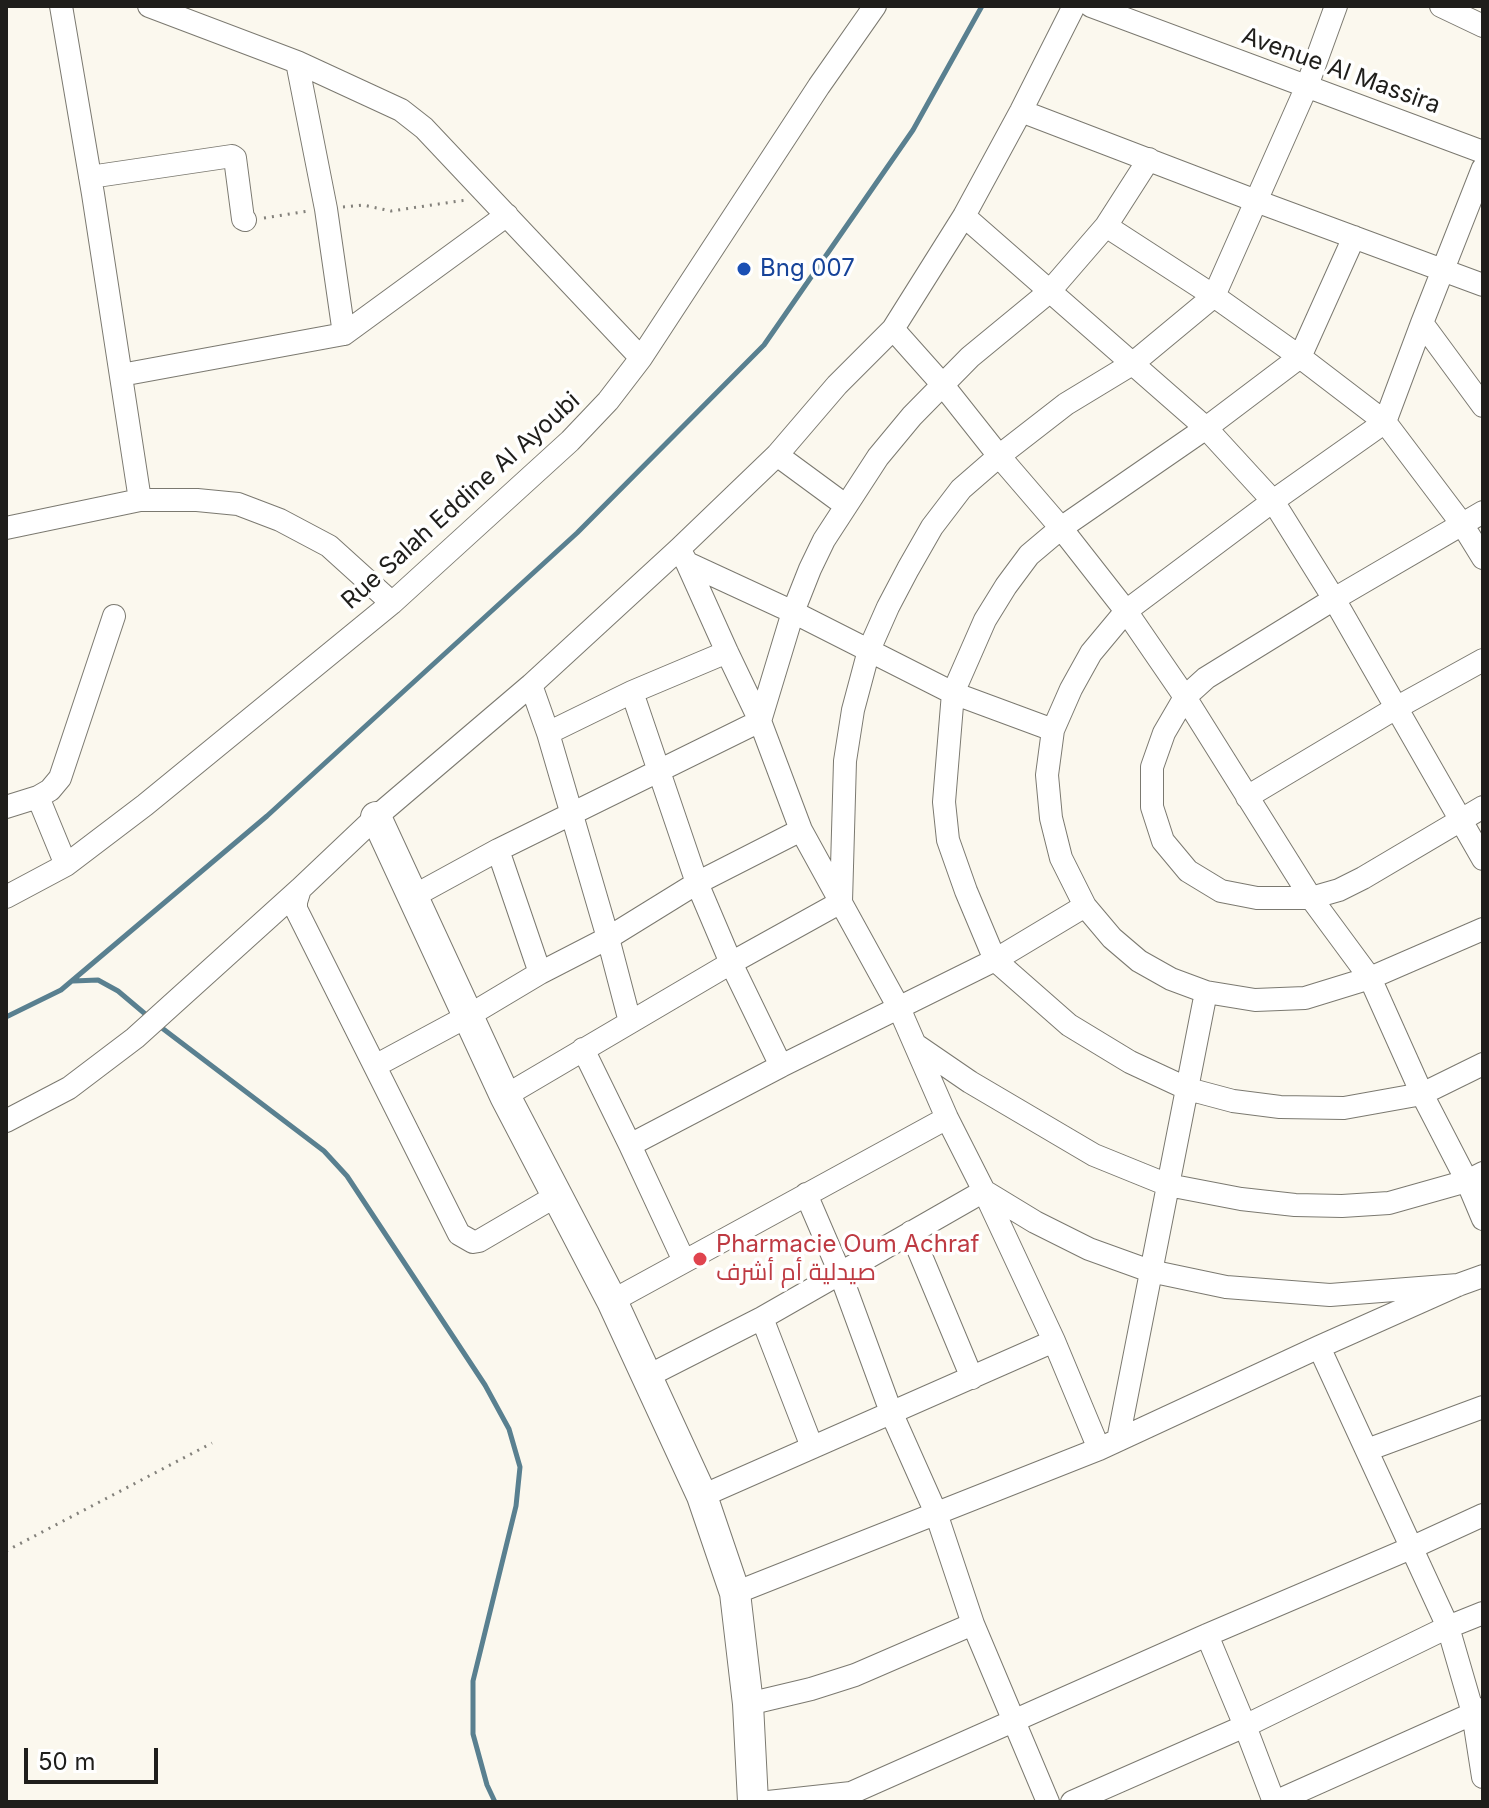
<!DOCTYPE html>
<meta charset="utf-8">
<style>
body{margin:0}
#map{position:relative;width:1489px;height:1808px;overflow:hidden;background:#fbf8ee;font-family:Inter,sans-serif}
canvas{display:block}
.frame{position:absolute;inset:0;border:8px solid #1f1e1b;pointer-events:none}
.scale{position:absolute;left:24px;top:1748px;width:134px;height:36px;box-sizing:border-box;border:4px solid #1f1e1b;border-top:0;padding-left:10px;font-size:24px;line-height:28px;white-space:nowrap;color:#1f1e1b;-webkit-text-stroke:6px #fff;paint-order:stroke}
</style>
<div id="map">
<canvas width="1489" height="1808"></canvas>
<div class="frame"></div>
<div class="scale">50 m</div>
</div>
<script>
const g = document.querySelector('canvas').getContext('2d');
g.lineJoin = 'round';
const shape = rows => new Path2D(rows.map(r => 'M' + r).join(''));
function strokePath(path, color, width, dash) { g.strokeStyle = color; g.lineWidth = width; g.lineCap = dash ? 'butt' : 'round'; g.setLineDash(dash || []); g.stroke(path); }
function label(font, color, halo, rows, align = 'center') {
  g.font = font + ' Inter,Cairo,sans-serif'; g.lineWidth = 7; g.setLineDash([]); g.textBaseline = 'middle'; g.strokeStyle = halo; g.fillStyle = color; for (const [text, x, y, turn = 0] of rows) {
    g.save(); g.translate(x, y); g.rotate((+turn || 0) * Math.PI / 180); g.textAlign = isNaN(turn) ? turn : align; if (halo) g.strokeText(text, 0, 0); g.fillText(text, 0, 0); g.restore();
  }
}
const stream = shape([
 [73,981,98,980,118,991,150,1018],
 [6,1017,61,990,267,816,577,533,764,345,913,130,982,6],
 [158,1025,324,1151,347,1176,485,1385,509,1429,520,1467,516,1506,473,1681,473,1734,487,1785,495,1802]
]);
const path = shape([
 [343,207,363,205,391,211,466,200],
 [264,218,308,211],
 [6,1551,212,1443]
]);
const street = shape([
 [61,6,93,194,140,500],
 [149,6,297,62,401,110,424,128,641,358],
 [1091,6,1483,152],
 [1441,6,1483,26],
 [297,62,326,209,344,334],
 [1021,111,1256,201,1483,285],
 [1483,168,1422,323,1385,422,1273,501,1126,611,1091,653,1071,689,1053,730,1047,775,1051,818,1061,858,1085,906,1112,938,1139,961,1171,979,1206,992,1255,1000,1305,998,1370,978,1483,929],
 [90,177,232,156,235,158,243,219,245,220],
 [964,216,1206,428,1273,501,1334,599,1483,859],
 [1106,226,1214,296,1300,357,1385,422,1462,524,1483,558],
 [1354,237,1300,357,1206,428,1061,528,1029,555,1006,586,985,620,953,693,944,802,948,840,966,891,995,960,1069,1025,1130,1062,1188,1089,1233,1101,1280,1107,1344,1108,1422,1094,1483,1064],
 [1422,323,1483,406],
 [893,329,942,384,999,456,1061,528,1126,611,1185,697,1311,898,1370,978,1422,1094,1467,1181,1483,1219],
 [121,375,344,334,507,215],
 [777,455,845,505],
 [1483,512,1334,599,1206,678,1185,697,1164,733,1152,767,1152,807,1163,841,1188,871,1221,891,1257,898,1311,898,1339,890,1363,878,1483,807],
 [6,528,140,500,197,500,238,504,280,520,329,546,392,603],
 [679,549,687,563,727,652,760,721,801,830,899,1008,947,1118,984,1191,1054,1341,1099,1449],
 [687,563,793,612,953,693,1053,730],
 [531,685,548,733,608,938,630,1022],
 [632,692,697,883,731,963,781,1066],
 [548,733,632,692,727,652],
 [38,797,66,865],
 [1247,797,1396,708,1483,660],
 [6,807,38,797,50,790,60,778,114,616],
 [498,850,540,973],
 [300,889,296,902,296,909,459,1234,473,1242,479,1241,556,1196],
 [6,897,66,865,145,805,392,603,570,441,608,401,641,358,819,86,875,6],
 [412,897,498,850,760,721,793,612,810,569,824,540,878,457,912,416,970,357,1049,292,1106,226,1149,159],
 [916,1045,970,1082,1094,1155,1168,1185,1241,1199,1295,1205,1342,1206,1389,1203,1467,1181,1483,1173],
 [583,1049,630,1145,684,1261],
 [375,1066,468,1016,540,973,608,938,697,883,801,830],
 [505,1096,731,963,841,902,845,761,853,710,869,650,888,607,908,569,932,527,961,489,999,456,1066,404,1132,364,1214,296,1307,86,1336,6],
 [6,1121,69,1088,135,1038,300,889,376,817,531,685,679,549,777,455,837,385,893,329,964,216,1021,111,1074,6],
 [630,1145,781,1066,995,960,1085,906],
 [806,1194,840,1273,891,1412,936,1513,973,1624,1048,1802],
 [911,1232,972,1378],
 [612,1301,947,1118],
 [762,1318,812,1447],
 [1319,1347,1448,1627,1473,1713,1483,1777],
 [648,1376,762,1318,984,1191,1035,1222,1089,1249,1150,1271,1226,1287,1330,1295,1458,1285],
 [1118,1440,1206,992],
 [1367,1450,1483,1407],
 [702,1496,1054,1341],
 [735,1593,1099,1449,1319,1347,1458,1285,1483,1276],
 [1207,1635,1245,1726,1274,1802],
 [748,1704,811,1689,855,1675,973,1624],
 [768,1802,851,1793,1207,1635,1411,1548,1483,1515],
 [1072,1802,1245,1726,1448,1627,1483,1613],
 [1275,1802,1483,1709]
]);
const secondary = shape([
 [376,817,505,1096,612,1301,702,1496,735,1593,748,1704,753,1802]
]);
const markers = [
 [744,269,8,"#1a4fb4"],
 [700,1259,8,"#e0444e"]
];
const streetNames = [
 ["Avenue Al Massira",1341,71,20],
 ["Rue Salah Eddine Al Ayoubi",461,501,-42]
];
const transitNames = [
 ["Bng 007",760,269]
];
const healthNames = [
 ["Pharmacie Oum Achraf",716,1245],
 ["صيدلية أم أشرف",716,1273]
];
strokePath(stream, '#598090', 5);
strokePath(street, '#7b7970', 24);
strokePath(secondary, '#7b7970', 32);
strokePath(path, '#83817b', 3, [2, 6]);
strokePath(street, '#fff', 22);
strokePath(secondary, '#fff', 30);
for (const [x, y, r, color] of markers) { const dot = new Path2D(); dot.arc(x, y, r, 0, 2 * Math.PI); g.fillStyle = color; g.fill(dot); strokePath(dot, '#fff', 3); }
label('24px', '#1f1e1b', '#fff', streetNames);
label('24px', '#164399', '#fff', transitNames, 'left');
label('24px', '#be3a42', '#fff', healthNames, 'left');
</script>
